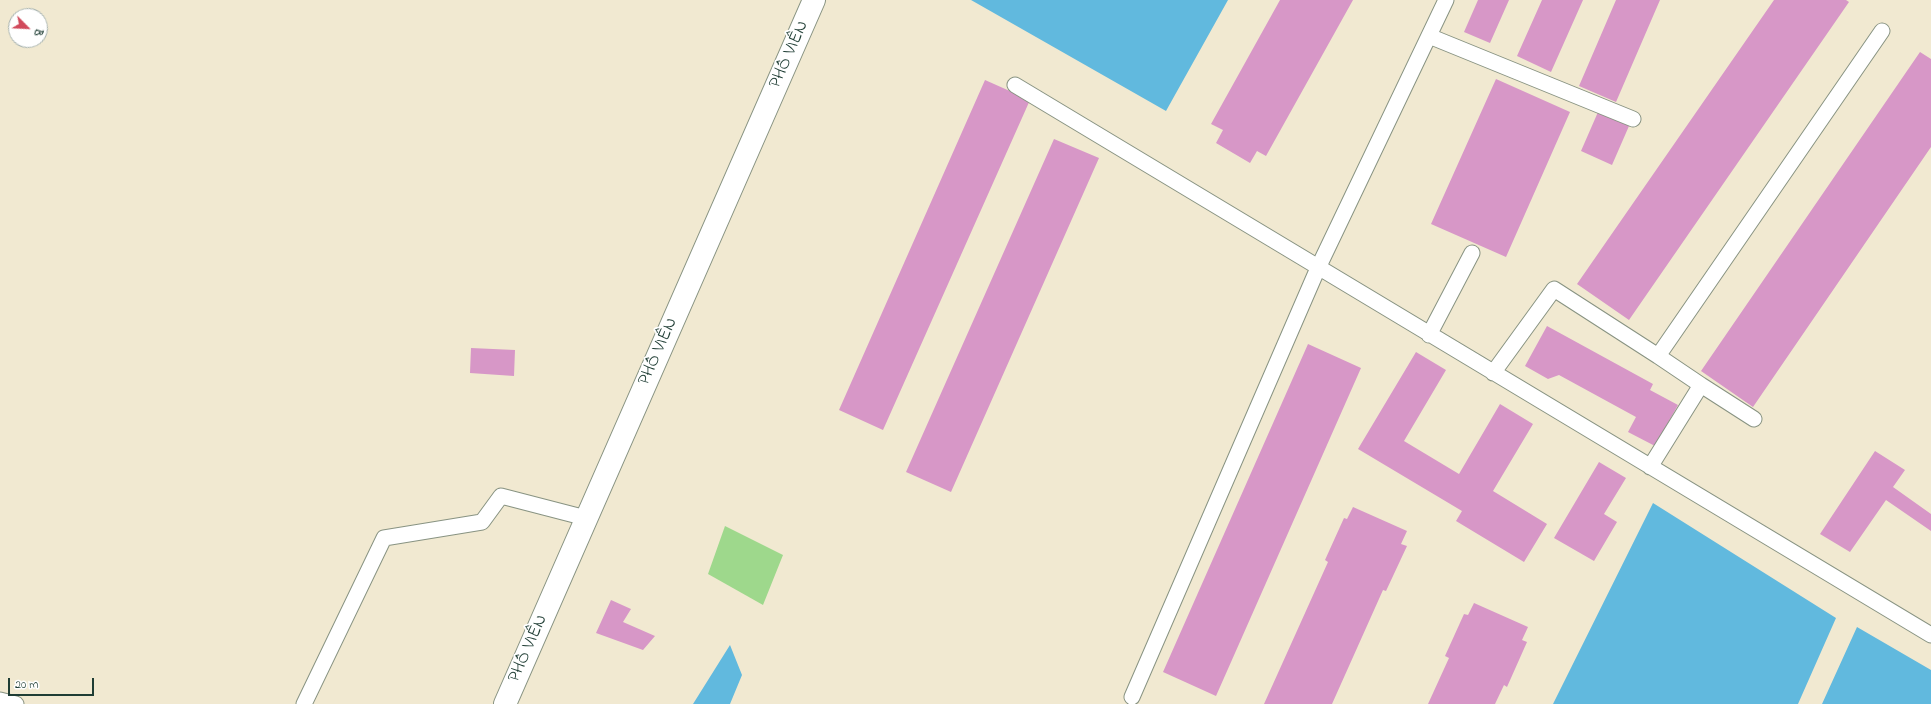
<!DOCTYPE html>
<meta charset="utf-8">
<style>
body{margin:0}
#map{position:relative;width:1931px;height:704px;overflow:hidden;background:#f1e9d1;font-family:"Indie Flower",sans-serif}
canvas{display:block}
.north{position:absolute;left:8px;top:8px;width:40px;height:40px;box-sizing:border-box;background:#fff;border:1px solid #a5b1ae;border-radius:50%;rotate:114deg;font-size:11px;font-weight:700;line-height:16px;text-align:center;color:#1f3d34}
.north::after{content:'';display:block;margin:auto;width:14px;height:18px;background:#d1495b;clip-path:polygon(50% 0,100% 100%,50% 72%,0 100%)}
.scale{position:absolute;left:8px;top:678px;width:86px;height:18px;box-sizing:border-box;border:2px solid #1f3d34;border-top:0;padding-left:5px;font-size:12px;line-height:14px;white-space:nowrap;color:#1f3d34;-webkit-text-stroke:3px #fff;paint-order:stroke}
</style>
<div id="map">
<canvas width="1931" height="704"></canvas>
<div class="north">B</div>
<div class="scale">20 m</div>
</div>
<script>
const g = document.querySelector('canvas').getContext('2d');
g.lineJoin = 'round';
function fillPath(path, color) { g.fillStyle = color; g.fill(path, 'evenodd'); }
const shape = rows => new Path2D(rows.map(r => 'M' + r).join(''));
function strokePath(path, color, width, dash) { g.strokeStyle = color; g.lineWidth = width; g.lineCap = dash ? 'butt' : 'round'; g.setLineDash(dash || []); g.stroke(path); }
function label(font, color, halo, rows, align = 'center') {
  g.font = font + ' "Indie Flower",sans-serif'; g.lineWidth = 3.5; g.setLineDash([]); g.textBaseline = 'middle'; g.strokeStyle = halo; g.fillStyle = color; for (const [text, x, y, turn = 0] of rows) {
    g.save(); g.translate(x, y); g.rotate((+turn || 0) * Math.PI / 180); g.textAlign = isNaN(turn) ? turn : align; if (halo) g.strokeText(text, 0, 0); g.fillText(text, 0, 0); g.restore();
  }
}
const green = shape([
 [725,526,783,555,763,605,708,574]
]);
const water = shape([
 [971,0,1228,0,1166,111],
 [1653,503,1836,618,1798,704,1553,704],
 [1857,627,1931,670,1931,704,1822,704],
 [730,645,742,675,730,704,693,704]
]);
const building = shape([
 [1280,0,1353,0,1266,156,1257,151,1250,163,1216,143,1223,130,1211,124],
 [1478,0,1509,0,1490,43,1464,32],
 [1542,0,1583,0,1551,72,1517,56],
 [1616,0,1660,0,1616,102,1579,86],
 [1774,0,1846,0,1849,2,1629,320,1577,284],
 [1920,52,1931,59,1931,147,1753,407,1701,371],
 [1496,79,1570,112,1506,257,1431,224],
 [985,80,1030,100,883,430,839,410],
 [1598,112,1629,126,1612,165,1581,151],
 [1054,139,1099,158,951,492,906,472],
 [1547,326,1653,384,1650,390,1678,405,1655,446,1628,432,1636,417,1559,375,1548,379,1525,366],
 [1308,344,1361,368,1216,696,1163,672],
 [471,348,515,350,514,376,470,373],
 [1416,352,1446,370,1404,441,1459,474,1500,404,1533,424,1493,491,1547,524,1524,562,1456,521,1462,511,1358,449],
 [1875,451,1905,470,1893,487,1931,514,1931,531,1886,500,1850,552,1820,534],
 [1599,462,1626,478,1604,514,1617,522,1594,561,1554,538],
 [1353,507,1407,531,1401,544,1407,546,1386,591,1383,590,1332,704,1264,704,1328,562,1325,560,1344,518,1347,519],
 [611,600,631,609,623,622,655,636,643,650,596,633],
 [1474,603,1528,627,1522,640,1527,642,1507,687,1504,685,1495,704,1428,704,1449,658,1445,656,1464,614,1468,615]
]);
const lane = shape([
 [1429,36,1633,119],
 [1015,85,1931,635],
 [1429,335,1472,253],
 [1493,373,1554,289,1658,356],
 [1701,385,1754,419],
 [1650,467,1701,385,1658,356,1882,31],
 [1132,697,1318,268,1446,0],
 [0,700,16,704],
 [304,704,384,538,482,522,501,496,586,518]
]);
const secondary = shape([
 [505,704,814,0]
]);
const streetNames = [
 ["PHỐ VIÊN",790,55,-66],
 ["PHỐ VIÊN",659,352,-66],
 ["PHỐ VIÊN",529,649,-66]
];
fillPath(green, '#9ed88c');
fillPath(water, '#61b9de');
fillPath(building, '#d797c7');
strokePath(lane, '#889382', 17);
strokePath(secondary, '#889382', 24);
strokePath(lane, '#fff', 15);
strokePath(secondary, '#fff', 22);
label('18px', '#1f3d34', '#fff', streetNames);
</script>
